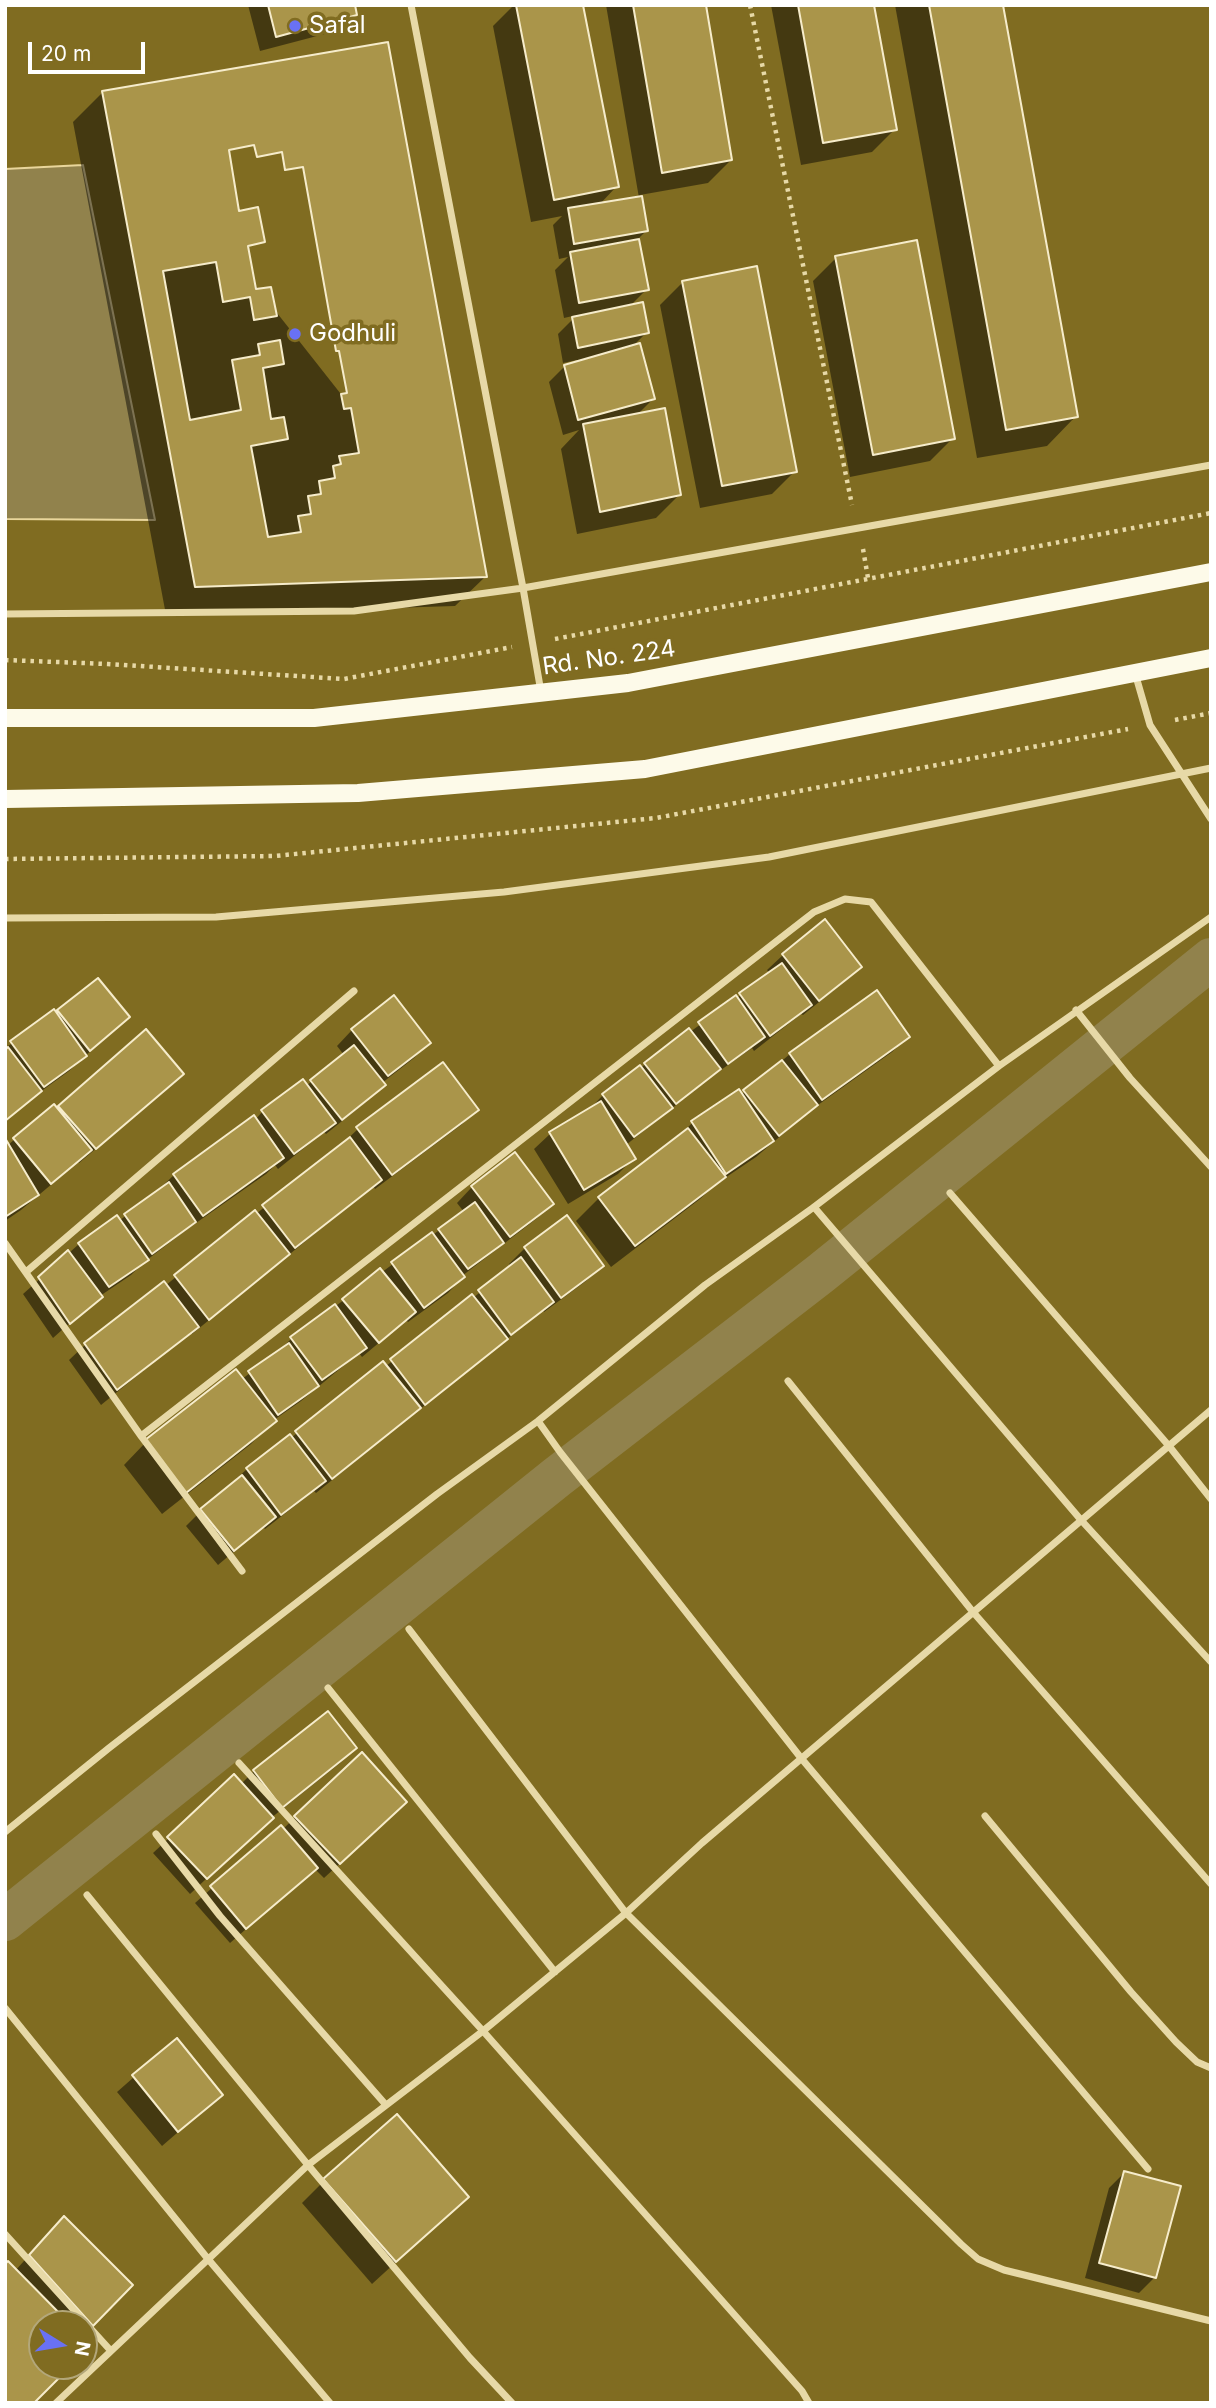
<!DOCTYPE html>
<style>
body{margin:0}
#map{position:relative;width:1216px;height:2408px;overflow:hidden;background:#806c21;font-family:Inter,sans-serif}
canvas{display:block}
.frame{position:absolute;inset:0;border:7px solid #fff;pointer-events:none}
.north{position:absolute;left:28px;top:2310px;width:70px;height:70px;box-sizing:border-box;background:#806c21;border:2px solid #b3a77a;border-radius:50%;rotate:101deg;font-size:19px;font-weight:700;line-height:28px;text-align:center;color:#fff}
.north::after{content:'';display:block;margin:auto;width:24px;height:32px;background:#6971f4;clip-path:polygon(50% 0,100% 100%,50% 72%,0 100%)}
.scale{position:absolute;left:28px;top:42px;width:117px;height:32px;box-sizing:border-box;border:4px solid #fff;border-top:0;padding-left:9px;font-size:21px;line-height:24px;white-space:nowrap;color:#fff;-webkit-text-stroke:5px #806c21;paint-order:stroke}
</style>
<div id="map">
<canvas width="1216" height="2408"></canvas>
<div class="frame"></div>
<div class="north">N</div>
<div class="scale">20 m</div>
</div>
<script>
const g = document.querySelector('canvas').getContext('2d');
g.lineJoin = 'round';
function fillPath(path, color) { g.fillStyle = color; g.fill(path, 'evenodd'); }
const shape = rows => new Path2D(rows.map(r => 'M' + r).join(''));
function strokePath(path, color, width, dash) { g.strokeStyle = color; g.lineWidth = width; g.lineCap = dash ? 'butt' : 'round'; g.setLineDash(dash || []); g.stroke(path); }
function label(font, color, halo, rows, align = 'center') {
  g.font = font + ' Inter,sans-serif'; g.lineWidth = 7; g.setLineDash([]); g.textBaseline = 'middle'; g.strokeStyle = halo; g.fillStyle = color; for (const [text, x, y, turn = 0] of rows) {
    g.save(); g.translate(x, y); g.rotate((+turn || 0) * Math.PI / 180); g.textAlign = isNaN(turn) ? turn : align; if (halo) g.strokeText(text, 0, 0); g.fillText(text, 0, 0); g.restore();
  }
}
const water = shape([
 [83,165,155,520,5,519,5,169,83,165]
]);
const shadow = shape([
 [248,5,353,5,355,15,340,30,260,51],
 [514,5,581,5,617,186,599,205,639,198,606,5,704,5,731,160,708,183,640,195,646,231,638,239,647,289,629,307,647,332,632,347,653,399,636,416,679,495,656,518,577,534,561,449,579,430,563,435,549,382,565,366,578,362,577,360,563,363,558,334,577,315,564,318,555,270,568,257,559,259,553,225,562,216,531,222,493,26],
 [771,5,872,5,895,129,872,152,801,165],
 [895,5,1001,5,1076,416,1047,446,977,458],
 [103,92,485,577,455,606,166,615,73,122],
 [836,258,953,438,930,461,850,477,813,281],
 [683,282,795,471,772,494,700,508,660,305],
 [783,955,860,967,844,982,803,1015,801,1014,754,1051,752,1048,711,1077,626,1145,634,1158,618,1174,568,1204,534,1149,550,1134,588,1111,603,1095,770,974,767,970],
 [59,1012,127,1017,69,1071,36,1095,5,1122,5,1048],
 [352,1030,429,1042,414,1058,382,1083,384,1085,368,1100,326,1134,324,1132,278,1169,275,1165,266,1174,186,1230,143,1263,131,1275,100,1296,53,1338,23,1294,79,1244,119,1221,158,1190,174,1175,255,1120,262,1112,306,1086,344,1055,337,1046],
 [146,1032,166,1089,79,1163,78,1162,21,1210,5,1221,5,1141,8,1145,54,1106,57,1110],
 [907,1037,892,1052,811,1110,756,1157,716,1184,700,1199,611,1267,576,1221,599,1198,677,1139,692,1123,741,1095,790,1054],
 [476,1110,461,1125,375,1189,373,1186,192,1334,191,1332,101,1405,69,1360,85,1345,163,1283,165,1286,254,1212,256,1214,342,1144,358,1129],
 [472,1187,552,1204,536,1219,462,1276,463,1277,448,1293,408,1322,406,1320,362,1357,359,1353,301,1401,274,1420,251,1444,162,1514,124,1465,146,1442,242,1379,276,1354,292,1338,464,1212,457,1203],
 [567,1218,602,1265,586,1281,544,1312,543,1310,316,1493,314,1491,265,1529,263,1527,218,1565,186,1526,202,1510,247,1469,291,1438,383,1363,386,1366,473,1298,511,1267,509,1264,525,1248],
 [355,1748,340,1763,271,1818,190,1894,153,1853,169,1838,241,1784,254,1771],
 [362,1754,390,1817,324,1878,315,1869,230,1943,195,1903,281,1827,283,1829],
 [176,2040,221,2095,162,2146,117,2092],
 [1124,2173,1155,2277,1139,2293,1085,2278,1109,2188],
 [325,2180,467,2197,372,2284,302,2203],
 [48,2234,131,2285,84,2333,84,2324,42,2324,42,2366,68,2366,32,2403,15,2271]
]);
const canal = shape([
 [5,1920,557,1477,820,1274,1211,959]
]);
const building = shape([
 [268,5,355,5,357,15,276,37,268,5],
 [516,5,583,5,619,187,554,200,516,5],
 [633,5,706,5,732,160,662,173,633,5],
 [798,5,874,5,897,130,823,143,798,5],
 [929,5,1003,5,1078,417,1006,430,929,5],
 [388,42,487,577,195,587,102,91,388,42],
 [254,145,257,157,282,152,285,170,303,167,336,351,339,351,347,393,341,394,344,409,351,408,359,453,339,456,341,464,333,466,335,478,319,481,321,494,308,496,311,514,298,516,301,532,268,537,251,446,288,439,284,417,271,419,263,368,284,364,280,340,258,344,260,355,232,360,241,410,190,420,163,271,216,262,223,302,250,297,254,320,277,316,271,287,256,289,248,246,265,242,258,207,239,211,229,150,254,145],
 [642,196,648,231,574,244,568,208,642,196],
 [639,239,649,290,579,303,570,252,639,239],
 [917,240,955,439,873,455,835,256,917,240],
 [757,266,797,472,722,486,682,281,757,266],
 [643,302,649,333,578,348,572,317,643,302],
 [640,343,655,399,578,420,564,365,640,343],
 [665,408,681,495,600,512,583,424,665,408],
 [825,919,862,967,819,1001,782,954,825,919],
 [782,963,812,1005,770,1036,739,993,782,963],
 [98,978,130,1017,90,1051,57,1010,98,978],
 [877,990,910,1037,822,1100,789,1053,877,990],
 [394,995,431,1043,388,1076,351,1029,394,995],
 [736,995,765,1037,728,1064,698,1022,736,995],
 [54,1009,87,1056,44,1087,10,1041,54,1009],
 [689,1028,721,1069,676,1104,644,1063,689,1028],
 [146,1029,184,1074,96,1149,58,1106,146,1029],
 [354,1045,386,1085,342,1120,310,1080,354,1045],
 [8,1047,42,1091,5,1121,5,1050,8,1047],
 [782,1060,818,1105,779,1136,743,1090,782,1060],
 [443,1062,479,1110,392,1175,356,1127,443,1062],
 [640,1065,673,1108,634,1137,602,1094,640,1065],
 [303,1079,336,1123,294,1154,261,1110,303,1079],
 [739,1089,774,1141,726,1174,691,1121,739,1089],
 [601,1101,636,1159,584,1190,549,1132,601,1101],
 [54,1104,92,1150,51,1184,13,1138,54,1104],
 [254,1115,284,1158,203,1216,173,1174,254,1115],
 [688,1128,726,1177,635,1246,598,1197,688,1128],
 [350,1137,382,1180,295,1248,262,1205,350,1137],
 [5,1138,39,1195,5,1217,5,1138],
 [515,1152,554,1204,510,1237,471,1186,515,1152],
 [169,1182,196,1222,152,1254,124,1214,169,1182],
 [475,1202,504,1243,468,1269,438,1229,475,1202],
 [255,1210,290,1254,209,1320,174,1275,255,1210],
 [117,1215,149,1260,109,1287,78,1243,117,1215],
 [567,1215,604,1266,561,1298,524,1247,567,1215],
 [432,1232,465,1277,424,1308,391,1262,432,1232],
 [68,1250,103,1297,70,1324,38,1277,68,1250],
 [521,1257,554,1302,511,1335,478,1290,521,1257],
 [380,1268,416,1312,379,1343,342,1299,380,1268],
 [164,1281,199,1327,117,1390,84,1343,164,1281],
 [472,1294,508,1339,425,1405,390,1359,472,1294],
 [335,1304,367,1348,322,1380,290,1337,335,1304],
 [289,1343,319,1386,278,1415,248,1371,289,1343],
 [383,1361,421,1408,332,1479,295,1431,383,1361],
 [236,1369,277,1421,186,1493,145,1440,236,1369],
 [290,1434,326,1481,281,1515,246,1468,290,1434],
 [242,1475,276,1517,234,1551,200,1509,242,1475],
 [328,1711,357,1748,282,1808,253,1770,328,1711],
 [362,1752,407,1802,340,1864,294,1816,362,1752],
 [234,1774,274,1818,207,1879,167,1837,234,1774],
 [281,1825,318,1868,246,1929,210,1886,281,1825],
 [177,2038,223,2095,178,2132,132,2075,177,2038],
 [397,2114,469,2197,396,2262,323,2179,397,2114],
 [1124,2171,1181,2186,1156,2278,1099,2263,1124,2171],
 [64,2216,133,2285,93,2326,29,2255,64,2216],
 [8,2261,70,2324,42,2324,42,2366,71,2366,34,2403,5,2403,5,2264,8,2261],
 [84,2338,91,2345,84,2353,84,2338]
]);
const path = shape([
 [750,5,852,505],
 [863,549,868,578],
 [555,639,1211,513],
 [5,660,108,664,344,679,512,647],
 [1175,720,1211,713],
 [5,859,275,856,656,818,1128,729]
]);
const street = shape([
 [411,5,523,588,541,692],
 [5,614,354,611,523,588,1211,465],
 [1135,673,1150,725,1211,819],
 [5,918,216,917,504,892,769,857,1211,768],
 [1076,1010,1130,1078,1211,1167],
 [950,1193,1169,1446,1211,1499],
 [814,1207,1081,1520,1211,1662],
 [5,1243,141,1436,242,1571],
 [26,1272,354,991],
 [788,1381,973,1612,1211,1884],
 [538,1421,560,1452,801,1758,1148,2169],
 [141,1436,814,912,845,899,871,902,999,1066],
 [409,1629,626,1913,961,2244,978,2259,1004,2270,1211,2321],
 [328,1688,555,1972],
 [239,1763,483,2031,802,2391,809,2403],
 [985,1816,1131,1992,1176,2042,1197,2062,1211,2068],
 [5,1832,109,1748,437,1494,538,1421,705,1285,814,1207,999,1066,1211,917],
 [156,1834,220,1916,386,2105],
 [87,1895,308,2165,470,2358,512,2403],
 [5,2008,208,2259,330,2403],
 [5,2234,111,2351],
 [56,2403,308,2165,483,2031,626,1913,702,1843,1211,1410]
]);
const primary = shape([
 [5,718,314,718,628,683,1211,572],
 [5,799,358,793,645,769,1211,658]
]);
const markers = [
 [295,26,7,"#6971f4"],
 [295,334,7,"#6971f4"]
];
const poiNames = [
 ["Safal",309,26],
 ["Godhuli",309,334]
];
const streetNames = [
 ["Rd. No. 224",609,658,-8]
];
fillPath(water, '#91824c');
strokePath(water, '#e9d69b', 2);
fillPath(shadow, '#0007');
strokePath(canal, '#91824c', 42);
fillPath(building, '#aa954a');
strokePath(building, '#f6eccb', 2);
strokePath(path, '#e7d9a7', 4.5, [3.5, 5]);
strokePath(street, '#e7d9a7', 7);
strokePath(primary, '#fdfae9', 18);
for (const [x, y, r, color] of markers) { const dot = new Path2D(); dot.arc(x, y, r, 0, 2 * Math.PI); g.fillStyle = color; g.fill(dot); strokePath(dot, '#806c21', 2.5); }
label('24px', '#fff', '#806c21', poiNames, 'left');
label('24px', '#fff', '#806c21', streetNames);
</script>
